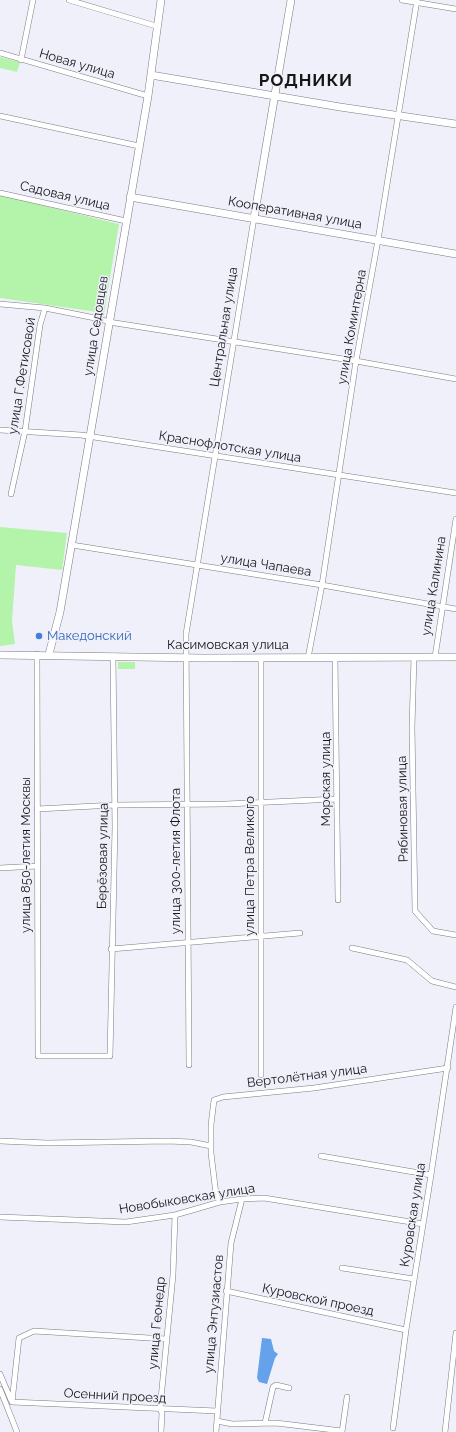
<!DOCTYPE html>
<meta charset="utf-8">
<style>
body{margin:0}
canvas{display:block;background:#f0f0fa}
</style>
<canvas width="456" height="1432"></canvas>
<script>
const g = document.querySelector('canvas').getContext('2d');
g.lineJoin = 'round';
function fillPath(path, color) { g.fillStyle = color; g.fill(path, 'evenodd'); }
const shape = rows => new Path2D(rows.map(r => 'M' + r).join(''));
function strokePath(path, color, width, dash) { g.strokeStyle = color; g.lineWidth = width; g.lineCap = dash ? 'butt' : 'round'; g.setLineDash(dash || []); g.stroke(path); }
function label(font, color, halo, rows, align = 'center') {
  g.font = font + ' Raleway,sans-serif'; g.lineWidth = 3; g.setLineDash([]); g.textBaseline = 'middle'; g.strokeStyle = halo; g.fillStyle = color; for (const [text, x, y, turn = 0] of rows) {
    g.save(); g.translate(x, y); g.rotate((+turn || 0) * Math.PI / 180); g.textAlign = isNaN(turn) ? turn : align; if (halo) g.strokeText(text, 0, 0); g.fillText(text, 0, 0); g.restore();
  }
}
const green = shape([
 [0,57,20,62,17,72,0,68],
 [0,195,119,224,104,313,0,298],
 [0,527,67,533,62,570,16,565,12,621,15,644,0,646],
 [118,662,135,662,135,669,118,669]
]);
const water = shape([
 [262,1338,271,1339,274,1351,278,1354,275,1358,267,1384,259,1382,257,1378]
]);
const minor = shape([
 [69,0,156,26],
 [402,0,456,9],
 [0,53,148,96],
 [21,60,33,0],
 [0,116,139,146],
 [0,193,126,221],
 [0,304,45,308,100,319,109,322,356,361,456,379],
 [0,430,81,435,456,493],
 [11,494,25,431,40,325,45,308],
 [72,545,322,585,456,609],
 [37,654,38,1056,110,1056,115,827,113,656],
 [335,657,338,900],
 [414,657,412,727,415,911,433,931,456,935],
 [435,657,456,519],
 [261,658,261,1075],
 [308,658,322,585,356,361,378,240,417,0],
 [37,809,115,805,226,804,337,799],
 [0,868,37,866],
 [352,948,407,960,432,981,456,987],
 [111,949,300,933],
 [189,1065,186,634,254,218],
 [0,1141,47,1143,168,1141,191,1142,211,1146],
 [321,1156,431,1175],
 [220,1202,216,1194,211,1153,211,1125,214,1100,223,1097,314,1088,448,1068],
 [0,1217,126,1222,175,1215,220,1202,242,1199,264,1198,423,1224],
 [342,1268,414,1279],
 [226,1291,406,1330],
 [0,1374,11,1400],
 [0,1389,17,1432],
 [12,1402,19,1338,34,1331,166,1339],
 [12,1402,217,1411],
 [217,1421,232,1424,276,1423,342,1431],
 [265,1423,273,1387,276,1385,289,1388],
 [393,1428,406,1330,431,1175,456,1007],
 [161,1432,162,1413,160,1409,173,1275,175,1215],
 [216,1432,231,1243,242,1199],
 [342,1432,347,1397],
 [445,1432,456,1333]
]);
const tertiary = shape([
 [151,75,340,107,456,124],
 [130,197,456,254],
 [254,218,291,0],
 [49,654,60,612,148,96,161,0]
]);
const secondary = shape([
 [0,655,202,658,456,657]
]);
const markers = [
 [39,636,4,"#3f7fe0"]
];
const streetNames = [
 ["Новая улица",77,64,16],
 ["Садовая улица",65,196,13],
 ["Кооперативная улица",295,213,10],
 ["улица Седовцев",96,326,-81],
 ["Центральная улица",224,327,-81],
 ["улица Коминтерна",352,327,-80],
 ["улица Г.Фетисовой",22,376,-81],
 ["Краснофлотская улица",230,447,9],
 ["улица Чапаева",266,565,9],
 ["улица Калинина",434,586,-81],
 ["Касимовская улица",228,645],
 ["Морская улица",326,779,-90],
 ["Рябиновая улица",403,809,-91],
 ["улица 850-летия Москвы",26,855,-90],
 ["Берёзовая улица",103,856,-89],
 ["улица 300-летия Флота",176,861,-90],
 ["улица Петра Великого",250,866,-90],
 ["Вертолётная улица",307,1076,-7],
 ["Новобыковская улица",187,1199,-9],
 ["Куровская улица",413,1215,-81],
 ["Куровской проезд",318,1300,12],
 ["улица Энтузиастов",214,1314,-85],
 ["улица Геонедр",157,1323,-85],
 ["Осенний проезд",115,1396,3]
];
const shopNames = [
 ["Македонский",47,636]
];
const districtNames = [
 ["РОДНИКИ",306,81]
];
fillPath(green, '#b3f4aa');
fillPath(water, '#66a1eb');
strokePath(minor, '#7a7a83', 6);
strokePath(tertiary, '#7a7a83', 8);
strokePath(secondary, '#7a7a83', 8);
strokePath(minor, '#fff', 5);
strokePath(tertiary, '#fff', 7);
strokePath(secondary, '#fff', 7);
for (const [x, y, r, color] of markers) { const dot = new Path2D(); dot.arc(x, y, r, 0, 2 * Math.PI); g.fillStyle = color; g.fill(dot); strokePath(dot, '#f0f0fa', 1.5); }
label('13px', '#161619', '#f0f0fa', streetNames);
label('13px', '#366cbe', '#f0f0fa', shopNames, 'left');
g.letterSpacing = '1px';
label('bold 17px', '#161619', '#f0f0fa', districtNames);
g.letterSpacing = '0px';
</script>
